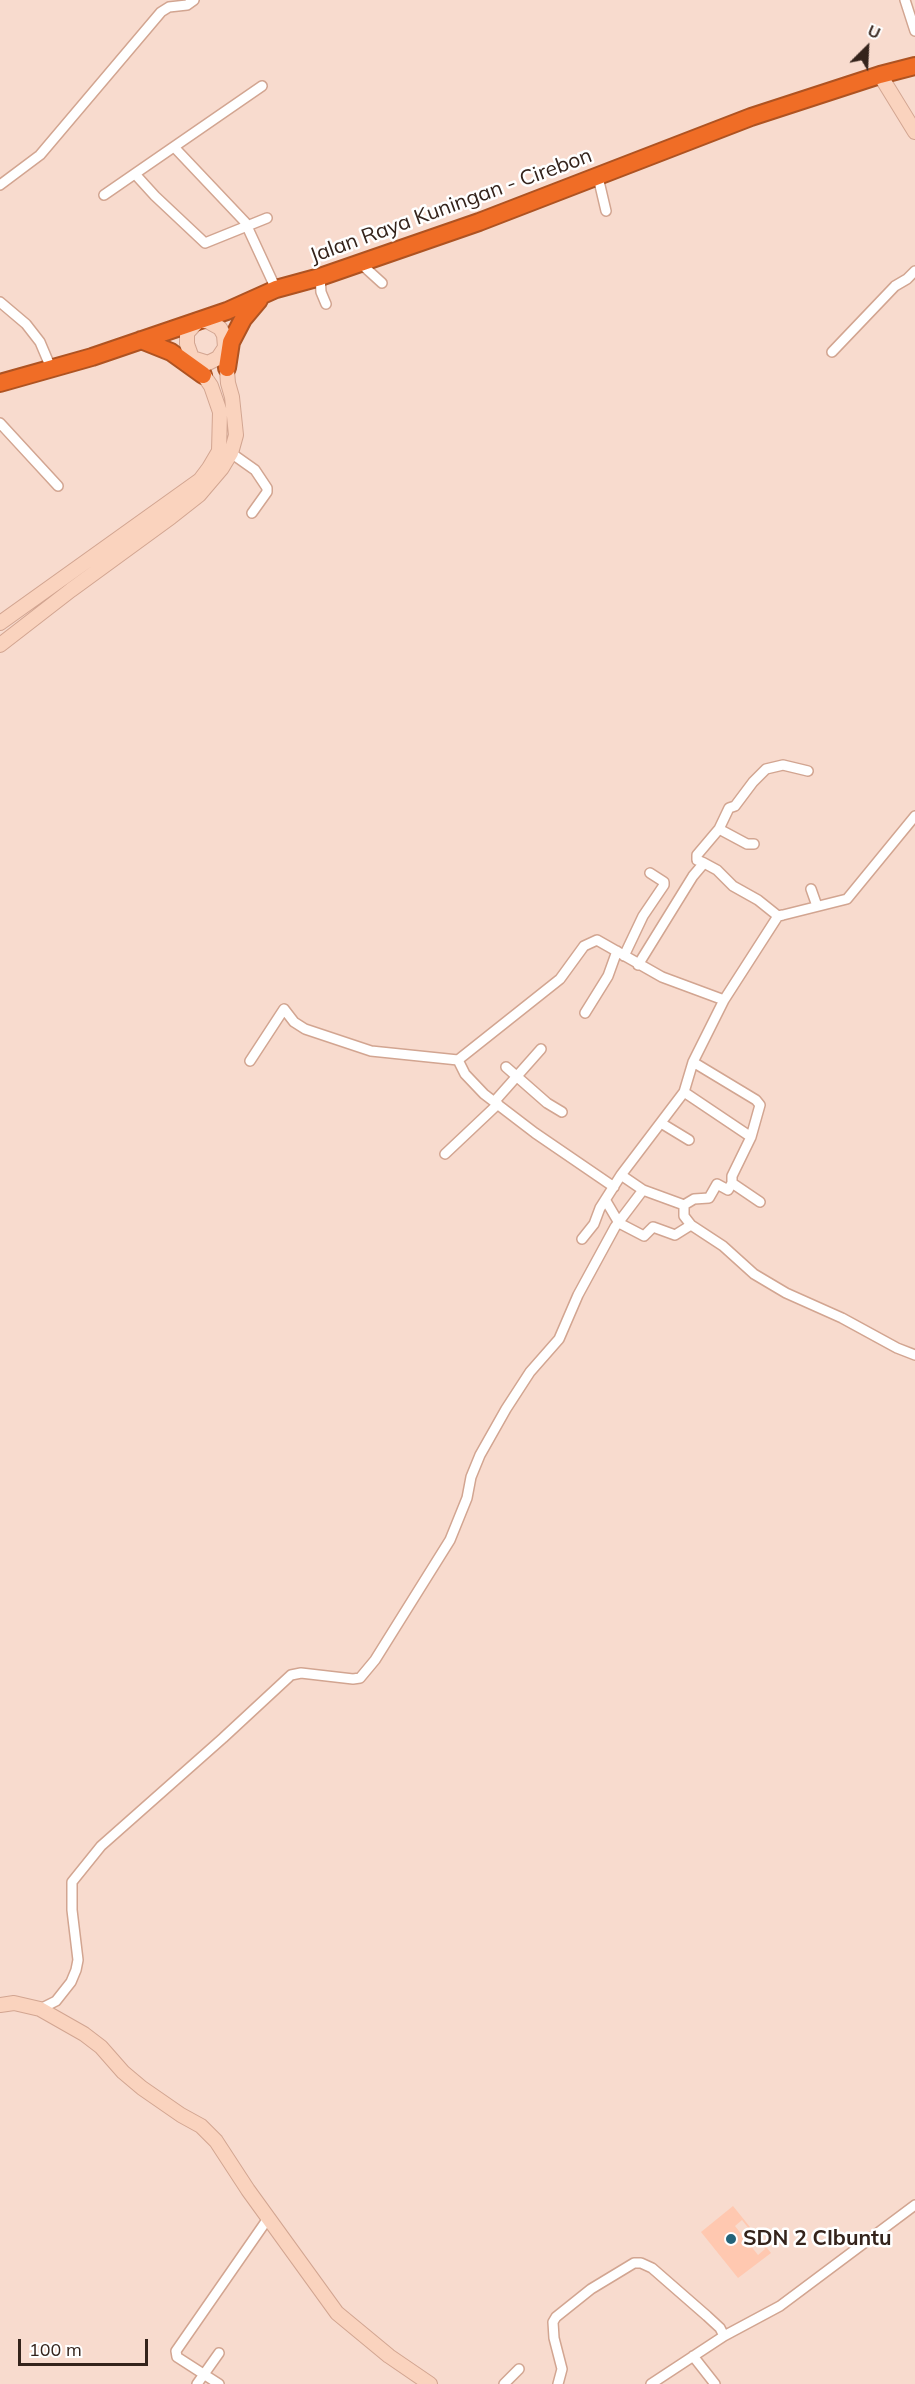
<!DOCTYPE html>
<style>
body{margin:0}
#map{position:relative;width:915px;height:2384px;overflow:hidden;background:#f8dbce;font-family:Mulish,sans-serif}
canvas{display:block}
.north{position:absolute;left:837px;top:18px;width:60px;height:60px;-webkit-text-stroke:4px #fff;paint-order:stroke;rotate:24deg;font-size:16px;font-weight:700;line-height:24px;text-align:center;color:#34231b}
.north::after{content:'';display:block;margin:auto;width:21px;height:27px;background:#34231b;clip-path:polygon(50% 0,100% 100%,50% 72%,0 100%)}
.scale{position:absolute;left:18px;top:2339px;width:130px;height:27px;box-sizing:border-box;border:3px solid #34231b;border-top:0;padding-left:8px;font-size:18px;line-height:21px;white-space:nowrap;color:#34231b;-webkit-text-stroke:4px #fff;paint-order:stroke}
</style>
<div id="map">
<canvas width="915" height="2384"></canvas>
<div class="north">U</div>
<div class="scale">100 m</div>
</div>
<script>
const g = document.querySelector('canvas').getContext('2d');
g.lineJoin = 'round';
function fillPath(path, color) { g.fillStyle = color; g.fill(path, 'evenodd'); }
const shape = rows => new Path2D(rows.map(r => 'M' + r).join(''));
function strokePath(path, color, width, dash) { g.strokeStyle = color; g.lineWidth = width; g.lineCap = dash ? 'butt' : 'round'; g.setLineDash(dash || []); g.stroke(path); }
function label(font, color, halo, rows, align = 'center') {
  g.font = font + ' Mulish,sans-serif'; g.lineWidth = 5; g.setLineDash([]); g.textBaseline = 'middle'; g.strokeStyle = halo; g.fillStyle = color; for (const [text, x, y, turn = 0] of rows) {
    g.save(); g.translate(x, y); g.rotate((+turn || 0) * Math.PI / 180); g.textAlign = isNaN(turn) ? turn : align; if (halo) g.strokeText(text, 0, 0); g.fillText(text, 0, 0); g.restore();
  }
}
const built = shape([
 [733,2206,771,2253,738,2278,701,2232],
 [742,2220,765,2249,758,2255,735,2226]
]);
const street = shape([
 [905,0,915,31],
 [174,147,245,222,276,289],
 [135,174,155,196,205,243,267,218],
 [598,177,606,211],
 [0,185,40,155,161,12,169,7,187,5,194,0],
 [104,195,262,86],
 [360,263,382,283],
 [320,277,321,292,326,304],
 [0,302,26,324,40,342,51,368],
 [832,352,895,286,907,279,915,271],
 [0,423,58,486],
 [231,453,255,470,267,488,267,492,252,513],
 [719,829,747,844,754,844],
 [704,863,697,860,697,855,719,829,729,808,735,806,753,782,766,769,783,765,808,771],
 [811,889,817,906],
 [624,956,643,916,664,885,664,882,650,873],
 [638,965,693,876,704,863,717,870,733,886,758,900,778,916,783,915,847,899,915,816],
 [585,1013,608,976,617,951],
 [458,1060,465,1074,484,1094,535,1133,614,1187],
 [250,1061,284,1009,294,1022,305,1029,371,1051,458,1060,560,979,584,946,597,940,662,977,724,1000],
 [693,1062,756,1100,760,1105,751,1137,732,1176,732,1183,728,1190,717,1184,709,1198,694,1199,684,1205,684,1216,691,1225,723,1246,754,1274,786,1293,842,1318,897,1348,915,1355],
 [506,1067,547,1103,562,1112],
 [684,1092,751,1137],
 [494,1102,541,1049],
 [661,1123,689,1140],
 [445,1154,498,1104],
 [621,1175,643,1190,684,1205],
 [732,1183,760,1202],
 [606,1201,619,1223,644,1236,653,1227,675,1235,691,1225],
 [582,1239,594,1224,600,1208,621,1175,684,1092,693,1062,724,1000,778,916],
 [40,2009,56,2001,71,1982,76,1970,78,1960,72,1910,72,1882,101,1846,223,1738,291,1675,301,1673,353,1679,360,1678,375,1660,450,1540,467,1498,471,1477,480,1455,506,1409,530,1372,559,1339,578,1295,615,1227,643,1190],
 [693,2356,715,2384],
 [197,2384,219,2353],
 [219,2384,177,2357,176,2351,269,2217],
 [504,2384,519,2369],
 [558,2384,562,2369,554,2338,553,2322,556,2317,591,2289,634,2263,641,2263,652,2268,707,2316,720,2328,724,2336],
 [651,2384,724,2336,780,2306,915,2205]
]);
const secondary = shape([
 [880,75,915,132],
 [192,358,208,363,218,358,224,349],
 [0,623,200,480,209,468,219,451,220,412,211,386,192,358,187,344,187,333,199,320,209,322,220,328,224,335,228,383,232,397,236,435,231,453,222,468,199,495,171,517,71,590,0,645],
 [0,2005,14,2003,40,2009,84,2034,101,2047,123,2072,142,2088,181,2115,201,2126,216,2141,248,2190,337,2313,389,2356,430,2384]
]);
const highway = shape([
 [141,340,171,352,203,375],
 [227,368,231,342,243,319,259,300],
 [0,383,92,357,227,311,276,289,320,277,479,222,751,117,880,75,915,66]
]);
const markers = [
 [731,2239,6,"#246379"]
];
const streetNames = [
 ["Jalan Raya Kuningan - Cirebon",451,206,-20]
];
const poiNames = [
 ["SDN 2 CIbuntu",743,2239]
];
fillPath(built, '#ffc8b0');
strokePath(street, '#d2a591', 12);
strokePath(secondary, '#d2a591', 16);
strokePath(highway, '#ae5322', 20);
strokePath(street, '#fff', 9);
strokePath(secondary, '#fad3be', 14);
strokePath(highway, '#f06d26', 16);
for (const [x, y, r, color] of markers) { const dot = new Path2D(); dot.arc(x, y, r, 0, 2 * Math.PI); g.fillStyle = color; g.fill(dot); strokePath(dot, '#fff', 2); }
label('21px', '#34231b', '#fff', streetNames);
label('bold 21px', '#34231b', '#fff', poiNames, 'left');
</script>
